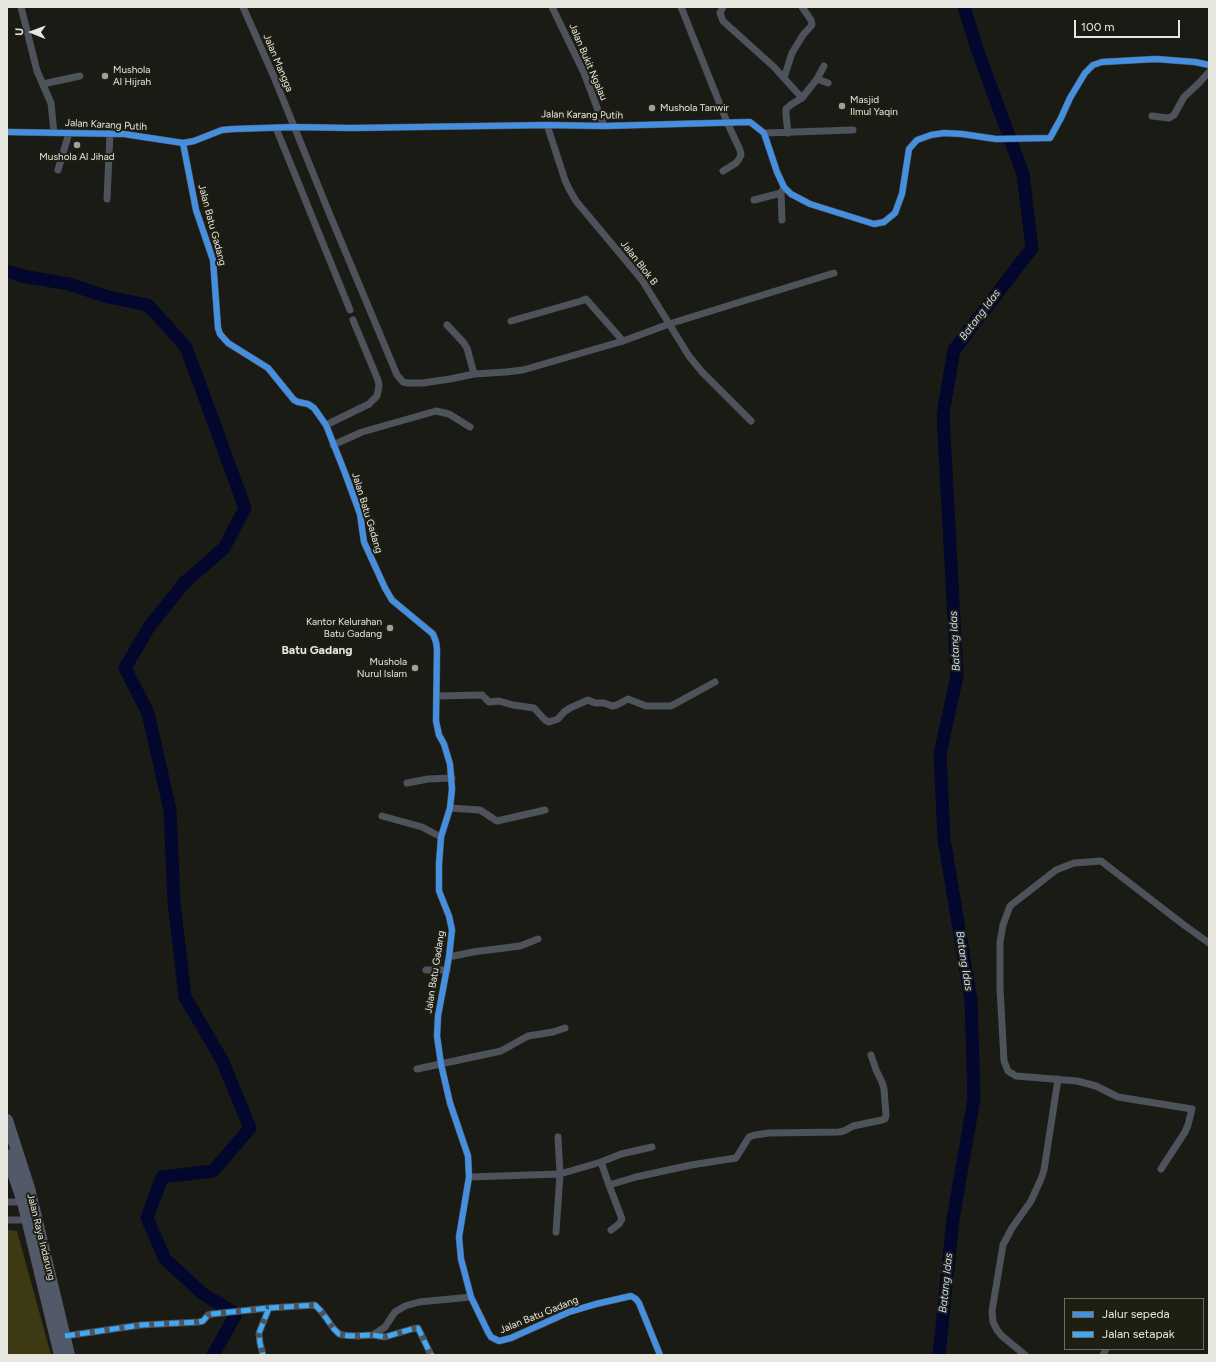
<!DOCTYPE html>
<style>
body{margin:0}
#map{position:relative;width:1216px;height:1362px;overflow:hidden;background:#1b1b16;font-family:Figtree,sans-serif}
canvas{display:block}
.frame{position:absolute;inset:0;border:8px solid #e7e7e0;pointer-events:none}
.legend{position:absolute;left:1064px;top:1298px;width:140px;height:52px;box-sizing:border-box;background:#1e1e13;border:1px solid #6e6e65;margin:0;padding:5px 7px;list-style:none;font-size:12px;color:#e7e7e0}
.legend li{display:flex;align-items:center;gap:8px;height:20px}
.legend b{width:20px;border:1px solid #6e6e65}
.north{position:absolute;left:12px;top:12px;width:40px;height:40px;-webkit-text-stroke:3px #1e1e13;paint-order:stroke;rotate:271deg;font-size:11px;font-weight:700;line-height:16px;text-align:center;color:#e7e7e0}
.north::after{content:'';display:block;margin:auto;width:14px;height:18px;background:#e7e7e0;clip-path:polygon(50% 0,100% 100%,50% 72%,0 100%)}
.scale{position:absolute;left:1074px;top:20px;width:106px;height:18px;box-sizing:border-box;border:2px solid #e7e7e0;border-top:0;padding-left:5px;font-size:12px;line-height:14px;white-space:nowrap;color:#e7e7e0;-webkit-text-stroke:3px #1e1e13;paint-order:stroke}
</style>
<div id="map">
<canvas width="1216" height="1362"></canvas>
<div class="frame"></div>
<ul class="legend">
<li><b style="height:5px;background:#468fdf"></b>Jalur sepeda</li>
<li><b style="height:5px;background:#3fa9f5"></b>Jalan setapak</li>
</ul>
<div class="north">U</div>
<div class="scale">100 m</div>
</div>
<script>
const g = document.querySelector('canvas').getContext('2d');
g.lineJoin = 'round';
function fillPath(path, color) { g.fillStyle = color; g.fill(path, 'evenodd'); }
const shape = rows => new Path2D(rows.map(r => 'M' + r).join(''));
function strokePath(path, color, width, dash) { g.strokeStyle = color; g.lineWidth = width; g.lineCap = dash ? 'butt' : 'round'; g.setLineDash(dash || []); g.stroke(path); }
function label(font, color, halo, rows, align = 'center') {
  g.font = font + ' Figtree,sans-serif'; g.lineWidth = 4; g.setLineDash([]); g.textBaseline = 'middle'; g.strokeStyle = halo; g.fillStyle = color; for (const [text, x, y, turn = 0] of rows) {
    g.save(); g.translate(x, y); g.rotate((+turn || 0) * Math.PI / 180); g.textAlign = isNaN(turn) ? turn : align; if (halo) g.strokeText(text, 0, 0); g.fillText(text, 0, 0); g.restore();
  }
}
const green = shape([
 [7,1230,17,1231,51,1355,7,1355]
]);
const river = shape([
 [7,271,22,276,69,284,108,297,148,305,186,347,245,508,224,548,184,583,149,627,125,668,148,713,170,810,174,902,185,997,222,1060,250,1128,213,1171,162,1177,147,1218,165,1259,202,1293,236,1314,213,1355],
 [939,1355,953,1219,974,1099,971,1001,944,839,940,754,957,676,943,414,954,350,1032,248,1023,174,977,49,964,7]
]);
const minor = shape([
 [21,7,37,71,51,103,54,133],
 [243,7,274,77,330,215,397,375,403,382,408,383,423,383,450,379,474,374,506,372,523,370,623,341,669,324,834,273],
 [552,7,584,73,604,126],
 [681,7,727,122,740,150,741,155,739,159,736,163,723,171],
 [723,7,720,13,723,21,774,67,802,98,792,104,786,109,786,115,788,133],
 [784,78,792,53,803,35,812,25,811,20,802,7],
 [817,79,828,83],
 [43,84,80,76],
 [802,98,817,79,824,66],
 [1152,116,1169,118,1174,115,1184,97,1198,84,1209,72],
 [547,125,565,180,569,189,576,201,642,280,689,356,702,372,751,421],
 [276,128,350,310],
 [7,132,124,134,183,143,194,141,222,130,234,129,294,127,351,128,547,125,604,126,750,122,764,133,777,172,784,187,791,194,810,204,874,224,884,222,895,213,902,194,909,149,917,140,931,135,944,133,962,134,996,139,1050,138,1061,118,1070,98,1085,73,1093,65,1102,62,1156,59,1195,62,1209,65],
 [764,133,853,130],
 [183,143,196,210,213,260,218,328,220,334,228,343,268,368,294,400,298,402,308,404,314,408,326,425,345,473,360,514,364,542,385,588,392,600,433,634,436,642,437,649,436,721,439,735,444,744,450,764,452,789,450,808,441,837,439,864,439,891,449,916,452,930,449,957,438,1016,437,1036,441,1064,450,1103,468,1156,469,1177,459,1237,461,1259,471,1297,488,1332,491,1337,499,1341,511,1338,569,1312,596,1304,631,1296,636,1299,639,1303,660,1355],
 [58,170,69,133],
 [107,199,110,133],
 [754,200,781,193],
 [782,220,781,193,784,187],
 [511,321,581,301,586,299,623,341],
 [447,325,463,342,467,348,474,374],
 [326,425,369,404,377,396,379,386,378,380,353,320],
 [333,445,362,432,436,411,449,414,470,427],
 [437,696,482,695,489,702,499,701,513,705,534,708,545,720,549,722,558,719,564,712,570,708,588,700,595,703,604,703,612,706,617,705,628,699,646,706,671,706,715,682],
 [407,783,428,779,452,778],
 [450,808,480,810,497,821,545,810],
 [382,816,422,827,441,837],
 [449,957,473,952,520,946,538,939],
 [426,970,447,970],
 [417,1069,501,1051,528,1036,553,1032,565,1028],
 [601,1162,621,1154,652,1147],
 [1161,1169,1185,1132,1188,1125,1192,1109,1118,1097,1096,1086,1077,1081,1016,1076,1008,1071,1004,1061,1000,988,1000,942,1003,925,1010,906,1056,870,1074,863,1101,861,1184,925,1209,943],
 [469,1177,560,1174,601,1162,609,1185,636,1177,691,1165,736,1158,749,1137,755,1135,769,1133,839,1132,844,1131,853,1126,882,1120,885,1119,886,1115,884,1089,882,1082,876,1070,871,1055],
 [609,1185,622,1219,619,1224,611,1230],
 [7,1202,23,1202,26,1203],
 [7,1220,31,1220],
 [556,1232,560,1174,558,1137],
 [269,1308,315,1305,321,1311,334,1329,339,1334,343,1335,357,1336,373,1335,385,1337,412,1329,418,1328,431,1355],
 [373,1335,385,1327,395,1312,405,1306,419,1302,471,1297],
 [65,1336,141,1325,199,1322,203,1321,208,1315,212,1314,269,1308,259,1333,260,1343,263,1355],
 [1025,1355,1002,1336,997,1330,993,1322,992,1311,1003,1245,1012,1228,1031,1201,1041,1179,1044,1170,1058,1079],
 [1103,1355,1106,1349]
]);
const trunk = shape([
 [7,1120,29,1188,69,1355],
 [7,1155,23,1202,60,1355]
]);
const quiet = shape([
 [269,1308,315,1305,321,1311,334,1329,339,1334,349,1336,371,1335],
 [373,1335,385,1337,412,1329,418,1328,431,1355],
 [65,1336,141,1325,199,1322,203,1321,208,1315,212,1314,269,1308,259,1333,260,1343,263,1355]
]);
const cycleway = shape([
 [7,132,124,134,183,143,194,141,222,130,234,129,294,127,351,128,547,125,604,126,750,122,764,133,777,172,784,187,791,194,810,204,874,224,884,222,895,213,902,194,909,149,917,140,931,135,944,133,962,134,996,139,1050,138,1061,118,1070,98,1085,73,1093,65,1102,62,1156,59,1195,62,1209,65],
 [183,143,196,210,213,260,218,328,220,334,228,343,268,368,294,400,298,402,308,404,314,408,326,425,345,473,360,514,364,542,385,588,392,600,433,634,436,642,437,649,436,721,439,735,444,744,450,764,452,789,450,808,441,837,439,864,439,891,449,916,452,930,449,957,438,1016,437,1036,441,1064,450,1103,468,1156,469,1177,459,1237,461,1259,471,1297,488,1332,491,1337,499,1341,511,1338,569,1312,596,1304,631,1296,636,1299,639,1303,660,1355]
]);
const markers = [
 [105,76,4,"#a0a099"],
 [842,106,4,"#a0a099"],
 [652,108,4,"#a0a099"],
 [77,145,4,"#a0a099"],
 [390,628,4,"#a0a099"],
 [415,668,4,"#a0a099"]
];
const streetNames = [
 ["Jalan Bukit Ngalau",588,62,67],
 ["Jalan Mangga",278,63,67],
 ["Jalan Karang Putih",582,115,1],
 ["Jalan Karang Putih",106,125,3],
 ["Jalan Batu Gadang",212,225,75],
 ["Jalan Blok B",639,263,52],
 ["Jalan Batu Gadang",367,513,73],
 ["Jalan Batu Gadang",435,972,-81],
 ["Jalan Raya Indarung",41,1237,76],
 ["Jalan Batu Gadang",539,1315,-22]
];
const poiNames = [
 ["Mushola",113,70],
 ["Al Hijrah",113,82],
 ["Masjid",850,100],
 ["Ilmul Yaqin",850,112],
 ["Mushola Tanwir",660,108],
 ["Mushola Al Jihad",77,157,"center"],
 ["Kantor Kelurahan",382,622,"right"],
 ["Batu Gadang",382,634,"right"],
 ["Mushola",407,662,"right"],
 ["Nurul Islam",407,674,"right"]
];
const waterNames = [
 ["Batang Idas",980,315,-53],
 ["Batang Idas",955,641,-93],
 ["Batang Idas",964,961,81],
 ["Batang Idas",946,1283,-84]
];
const quarterNames = [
 ["Batu Gadang",317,650]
];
fillPath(green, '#3d3913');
strokePath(river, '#03072e', 13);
strokePath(minor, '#4d525b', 7);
strokePath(trunk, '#525968', 12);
strokePath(quiet, '#3fa9f5', 5, [10, 5]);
strokePath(cycleway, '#468fdf', 6);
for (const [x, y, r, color] of markers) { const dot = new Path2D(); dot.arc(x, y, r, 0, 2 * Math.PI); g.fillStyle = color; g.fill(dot); strokePath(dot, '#1e1e13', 1.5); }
label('10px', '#e7e7e0', '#1e1e13', streetNames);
label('10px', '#e7e7e0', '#1e1e13', poiNames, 'left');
label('italic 11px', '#cbdaf9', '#1e1e13', waterNames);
label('bold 12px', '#e7e7e0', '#1e1e13', quarterNames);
</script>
